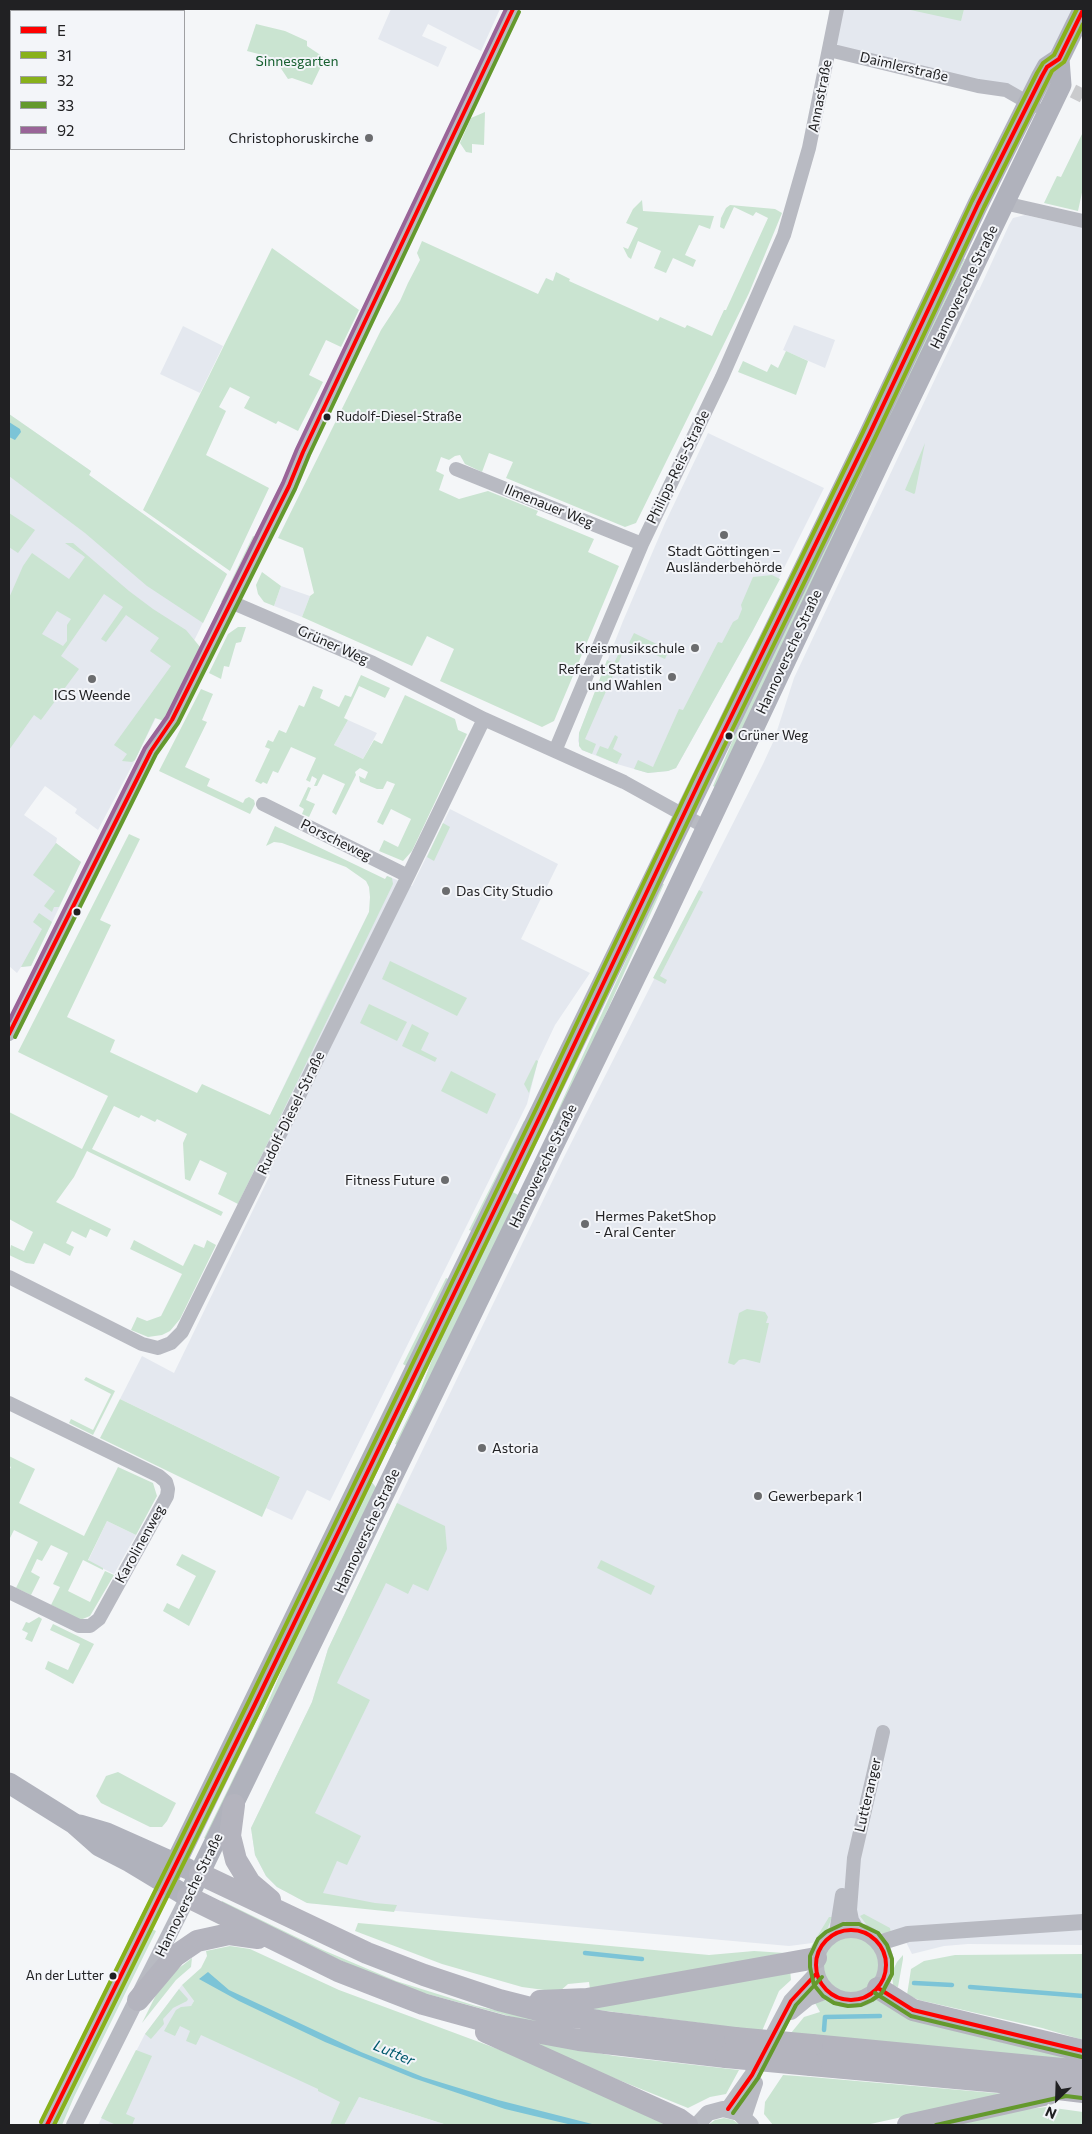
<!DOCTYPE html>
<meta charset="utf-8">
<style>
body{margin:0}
#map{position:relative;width:1092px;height:2134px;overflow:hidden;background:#f4f6f8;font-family:Commissioner,sans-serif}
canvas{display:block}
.frame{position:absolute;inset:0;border:10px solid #212123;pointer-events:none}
.legend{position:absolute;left:10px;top:10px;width:175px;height:140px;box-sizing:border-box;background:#f3f5f9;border:1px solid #9fa0a3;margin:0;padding:6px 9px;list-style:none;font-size:15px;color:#212123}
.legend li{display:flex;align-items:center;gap:10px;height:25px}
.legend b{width:25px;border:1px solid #9fa0a3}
.north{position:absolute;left:1032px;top:2074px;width:50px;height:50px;-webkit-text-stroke:4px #f3f5f9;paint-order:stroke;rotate:204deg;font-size:14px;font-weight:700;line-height:20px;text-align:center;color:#212123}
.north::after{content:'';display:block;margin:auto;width:18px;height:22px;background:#212123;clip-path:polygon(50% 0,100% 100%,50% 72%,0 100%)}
</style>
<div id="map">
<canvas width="1092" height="2134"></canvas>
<div class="frame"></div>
<ul class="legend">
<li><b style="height:6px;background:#f00"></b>E</li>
<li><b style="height:6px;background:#88b11b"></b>31</li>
<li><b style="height:6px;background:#88b11b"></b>32</li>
<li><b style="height:6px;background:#64992d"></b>33</li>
<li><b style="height:6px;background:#996498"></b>92</li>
</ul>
<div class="north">N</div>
</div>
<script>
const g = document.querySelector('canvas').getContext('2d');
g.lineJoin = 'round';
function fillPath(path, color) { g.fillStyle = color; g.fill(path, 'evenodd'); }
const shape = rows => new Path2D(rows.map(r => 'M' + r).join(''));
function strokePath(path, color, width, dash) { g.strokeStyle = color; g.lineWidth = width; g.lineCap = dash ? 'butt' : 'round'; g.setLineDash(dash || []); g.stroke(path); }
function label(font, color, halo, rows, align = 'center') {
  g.font = font + ' Commissioner,sans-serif'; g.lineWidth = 4; g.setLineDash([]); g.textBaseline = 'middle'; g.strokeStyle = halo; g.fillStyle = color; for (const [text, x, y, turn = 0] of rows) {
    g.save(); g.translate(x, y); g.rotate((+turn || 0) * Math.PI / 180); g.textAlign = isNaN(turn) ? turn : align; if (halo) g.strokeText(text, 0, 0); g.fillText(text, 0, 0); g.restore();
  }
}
const built = shape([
 [391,9,500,9,481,51,428,24,422,36,447,47,438,67,378,39],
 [840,9,1080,9,1035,101,833,47],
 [1025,215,1083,228,1083,1945,968,1944,944,1946,912,1954,900,1930,891,1933,789,1946,307,1903,277,1887,266,1876,255,1855,251,1828,312,1702,328,1649,397,1503,563,1159,763,764,774,740,794,678,977,290,979,290,1009,225,1013,218],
 [794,325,835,340,825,368,783,350],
 [183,326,223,346,200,393,160,374],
 [9,414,91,471,89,475,227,574,135,760,98,830,75,813,77,809,45,786,24,815,57,838,56,843,81,862,31,966,21,967,17,973,9,966],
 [708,433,824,488,752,632,681,759,676,768,668,771,648,773,617,764,582,750,578,741,579,733,623,621,665,523],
 [281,586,310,596,302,617,274,606],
 [348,720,377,733,363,759,334,745],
 [450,809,558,864,521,939,590,973,555,1025,538,1061,527,1104,330,1501,307,1490,292,1520,266,1508,280,1477,120,1399,142,1356,174,1373,270,1175,247,1163,324,1002,387,876,412,886],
 [107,1521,136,1535,114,1574,88,1561],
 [182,1985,194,2001,188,2011,359,2097,447,2125,98,2125,145,2034]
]);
const green = shape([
 [906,9,964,9,961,21],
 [256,24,285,31,307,41,307,46,325,58,312,85,292,78,288,79,274,58,247,51],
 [485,112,484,145,472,144,472,153,466,152,460,143,471,118],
 [1083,132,1083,188,1078,211,1044,203,1057,176,1061,177],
 [642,200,643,211,714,216,710,229,699,225,685,255,696,260,693,267,673,258,666,273,654,268,661,251,638,241,631,259,628,257,623,247,628,249,638,228,626,223,633,209],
 [730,205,775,209,782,213,749,293,636,523,625,527,506,478,513,462,489,453,482,472,465,464,460,455,455,456,449,460,441,457,436,471,444,475,439,490,459,499,488,491,538,511,536,515,594,539,588,552,619,566,554,721,542,727,440,681,454,649,427,636,412,666,302,617,310,596,314,593,303,548,278,538,381,330,400,301,408,283,420,260,417,253,422,241,538,294,546,278,553,281,556,272,570,279,569,281,658,321,660,317,685,328,687,325,712,336,724,310,726,310,768,218,756,212,753,216,734,207,724,229,720,227,721,218,726,208],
 [272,248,359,310,341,347,326,340,309,375,323,382,298,431,278,421,276,424,244,408,250,397,230,387,219,407,226,411,206,455,269,488,230,571,143,510],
 [961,257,965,259,717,788,713,786,751,698],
 [786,351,808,361,796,395,738,372,743,361,767,372,771,364,778,368],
 [9,414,91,471,89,475,227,574,203,623,147,586,85,533,9,476],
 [925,443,915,493,914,494,905,490],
 [9,513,35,530,18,553,9,547],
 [253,536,256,537,224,603,221,602],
 [65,543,73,543,129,591,153,609,186,630,201,648,164,721,155,718,135,760,132,762,122,761,127,754,114,745,171,666,150,651,159,638,126,615,106,642,101,639,123,607,104,594,61,656,79,669,41,720,34,715,9,750,9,598,23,566,32,553,69,579,85,557],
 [57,611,71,619,67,625,67,641,63,646,42,634],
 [262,572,281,586,274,606,264,602,258,594,256,585],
 [772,575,780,579,752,632,676,768,668,771,648,773,634,769,638,760,653,767,679,709,683,710,718,642,722,643,733,622,738,619,742,609,741,605,753,577],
 [238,627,246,627,241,642,236,643,229,667,224,666,221,679,209,673,228,634],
 [634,633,669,650,665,659,629,643],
 [619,653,622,654,618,664,585,739,596,744,592,754,582,750,579,746,579,733,607,660,614,663],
 [361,675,390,688,385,698,359,686,344,718,348,720,334,745,363,759,374,740,382,744,405,695,455,719,458,730,467,734,412,851,403,861,379,851,384,840,398,847,411,819,391,809,383,825,377,822,395,784,387,781,383,789,377,789,360,782,359,776,365,779,368,772,360,768,355,772,356,775,336,815,332,812,345,784,323,774,317,786,314,786,317,779,312,776,310,782,306,780,316,758,291,747,278,773,273,771,267,784,263,782,261,784,255,781,270,749,265,747,268,740,273,742,279,730,286,733,299,705,304,707,313,686,323,690,320,698,339,707,345,695,351,697],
 [201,689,213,694,202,720,207,722,185,767,210,779,207,786,243,803,245,799,249,797,254,800,255,804,250,814,159,771],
 [615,735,618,737,613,749,622,754,617,764,596,755,600,746,608,749],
 [308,787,311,788,306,800,315,804,309,817,302,814,304,809,299,806],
 [443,823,450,827,434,861,427,857],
 [275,826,385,879,387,876,392,878,393,884,238,1204,218,1194,227,1173,200,1160,190,1181,185,1179,183,1143,187,1134,157,1119,155,1122,141,1115,139,1118,114,1106,92,1149,223,1212,221,1216,87,1151,74,1177,56,1202,111,1229,107,1237,90,1229,86,1238,72,1231,66,1243,74,1247,70,1256,44,1243,34,1264,26,1263,9,1255,11,1245,24,1251,33,1232,9,1219,9,1112,82,1149,108,1096,18,1052,129,834,140,839,100,920,111,925,67,1017,115,1040,110,1052,197,1093,202,1084,270,1115,369,912,370,897,369,887,366,881,346,867,282,843,274,842,266,846],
 [56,843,81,862,59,907,54,907,52,912,44,906,55,891,33,875],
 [661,883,664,884,598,1031,556,1122,553,1121],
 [699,890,703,892,660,976,667,980,665,984,653,978],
 [39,913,52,922,31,966,21,967,42,929,33,922],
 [390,961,467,998,457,1016,382,979],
 [369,1004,407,1022,397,1041,360,1023],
 [412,1024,429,1033,421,1050,437,1058,435,1062,402,1046],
 [536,1060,538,1061,529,1093,524,1084],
 [451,1071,496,1094,487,1114,441,1091],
 [524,1121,526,1122,474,1232,469,1230],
 [511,1191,520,1196,399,1445,395,1444,417,1399,446,1323],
 [134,1240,183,1266,194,1244,204,1248,207,1240,216,1245,180,1319,170,1331,162,1335,148,1337,131,1330,137,1317,147,1321,161,1316,182,1274,130,1249],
 [446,1278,451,1280,408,1367,403,1364],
 [747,1309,765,1312,768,1317,766,1323,769,1323,760,1363,744,1359,739,1360,734,1365,728,1363,739,1313],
 [86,1377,115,1391,93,1435,69,1423,71,1419,93,1430,111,1394,84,1380],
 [120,1399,280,1477,262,1517,100,1438],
 [9,1456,35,1469,19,1503,84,1536,118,1467,153,1483,157,1496,136,1535,107,1521,88,1560,103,1568,103,1570,83,1560,68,1591,90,1602,105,1571,114,1575,90,1616,80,1620,51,1605,60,1587,53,1584,68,1553,51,1545,42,1561,37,1559,31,1572,40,1577,31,1595,16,1588,38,1542,14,1530,9,1540,9,1471,11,1467,9,1466],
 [371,1481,378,1490,209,1840,204,1838,254,1736,285,1662],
 [397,1503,445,1526,447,1549,428,1591,413,1584,408,1594,386,1583,337,1683,370,1700,315,1813,361,1836,347,1865,337,1861,323,1893,375,1903,397,1905,394,1912,307,1903,277,1887,266,1876,255,1855,251,1828,312,1702,328,1649],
 [182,1554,216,1571,189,1626,163,1611,167,1603,179,1609,196,1576,176,1565],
 [601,1560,655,1586,651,1595,597,1568],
 [39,1617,42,1619,32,1642,25,1639,28,1633,22,1630,26,1622,29,1623],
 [53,1624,94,1644,73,1684,45,1669,48,1661,68,1670,80,1644,50,1630],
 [118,1772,176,1803,167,1821,162,1827,150,1827,101,1803,96,1796,106,1776],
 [222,1901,323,1950,396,1981,476,2006,557,2023,535,2023,394,1985,220,1905],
 [864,1914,890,1928,891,1933,882,1933,869,1928,860,1916],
 [829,1917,832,1917,827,1930,809,1950],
 [358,1923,709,1955,754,1951,785,1953,590,1989,589,1982,568,1984,559,1992,522,1987,442,1964,355,1931],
 [152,1929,156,1931,74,2097,62,2125,55,2125],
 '823 1965a28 28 0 1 1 56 0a28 28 0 1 1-56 0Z',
 [230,1946,250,1949,339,1990,514,2055,667,2125,447,2125,359,2097,344,2125,330,2125,340,2102,318,2091,318,2089,201,2035,196,2045,186,2041,190,2031,180,2026,175,2036,164,2031,176,2010,181,2007,191,2006,194,2001,182,1985,201,1968,207,1956,206,1951],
 [1083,1954,1083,2040,1042,2028,919,2000,907,1995,911,1969,924,1961,955,1955],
 [903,1955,903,1959,898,1987,893,1986,892,1972,897,1962],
 [192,1958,191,1967,176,1980,142,2023,156,1995,174,1972],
 [790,1969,791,1980,779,1991,762,2031,575,2007],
 [179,1989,188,1999,187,2001,173,2008,163,2019,164,2024,151,2039,145,2034],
 [877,1997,1083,2061,791,2033,804,2017,820,2012,815,2003,825,2000,852,2006,865,2003],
 [538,2043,615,2056,739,2070,726,2094,710,2097,688,2108,537,2047],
 [136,2050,152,2056,126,2114,135,2118,132,2125,116,2125,101,2118],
 [783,2075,811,2077,1006,2094,866,2125,773,2125,764,2114,765,2102],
 [1047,2107,1083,2112,1083,2125,942,2125,1018,2110],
 [724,2118,733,2120,740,2125,708,2125,715,2120]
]);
const water = shape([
 [9,422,20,429,21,432,15,440,9,437],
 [208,1972,229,1990,361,2052,423,2077,498,2100,596,2125,572,2125,505,2109,413,2078,325,2042,239,2001,199,1979]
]);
const stream = shape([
 [585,1953,642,1959],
 [914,1983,952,1985],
 [970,1987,1083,1996],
 [824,2030,825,2017,880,2016]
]);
const minorTunnel = shape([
 [1073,91,1083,96]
]);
const minor = shape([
 [829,50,978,86,1006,90,1034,106],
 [9,70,11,72],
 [1004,203,1083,221],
 [456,469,642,544],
 [231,602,373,663,484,719,624,782,707,828],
 [555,751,642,544,722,377,784,235,809,148,837,9],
 [263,804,408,876],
 [9,1034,151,751,172,720,289,486,303,452,513,9],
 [9,1277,142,1344,158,1348,171,1343,182,1332,408,876,484,719],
 [9,1403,159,1476,166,1482,168,1489,167,1496,99,1619,90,1626,79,1626,9,1592],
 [858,1930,852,1920,850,1910,854,1858,883,1732],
 [836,1933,842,1895]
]);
const tertiary = shape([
 '816 1965a35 35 0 1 1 70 0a35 35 0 1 1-70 0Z',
 [879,1943,908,1934,1083,1922],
 [791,2012,808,1998,827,1991],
 [728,2109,752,2075,791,2001,817,1973],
 [744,2116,755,2083],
 [47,2125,166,1883],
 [74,2125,188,1897],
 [697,2125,708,2113,723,2109,739,2113,751,2125]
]);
const primary = shape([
 [9,1783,73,1823,99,1846,130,1862,188,1897,662,922,885,450,1061,85,1059,59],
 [80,1825,107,1833,188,1869],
 [166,1883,869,435,978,204,1042,76,1047,67,1059,59,1083,10]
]);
const trunk = shape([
 [234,1805,230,1836,236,1860,250,1883,270,1900],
 [200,1874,367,1953,424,1975,499,2000,550,2013,612,2023,735,2038],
 [188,1897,338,1971,423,2004,503,2026,579,2040,726,2057],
 [878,1988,913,2010,1083,2051],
 [138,2000,175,1956,197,1941,229,1934,258,1938],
 [540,2001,587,1999,816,1958],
 [486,2032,679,2119,687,2125],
 [812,2045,1083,2071],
 [811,2065,1000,2082,1083,2092],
 [908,2125,1048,2094]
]);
const trunkBridge = shape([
 [735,2038,812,2045],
 [726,2057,811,2065]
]);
const bus1 = shape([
 [9,1034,151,751,172,720,289,486,303,452,513,9],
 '816 1965a35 35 0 1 1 70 0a35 35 0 1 1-70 0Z',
 [878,1988,913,2010,1083,2051],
 [728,2109,752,2075,791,2001,817,1973],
 [47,2125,254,1706,543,1110,702,776,869,435,978,204,1042,76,1047,67,1059,59,1083,10]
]);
const bus2 = shape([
 [54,2125,260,1709,549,1113,708,779,875,438,984,207,1052,71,1064,62,1083,24]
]);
const bus3 = shape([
 [41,2122,248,1703,537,1107,696,773,863,432,972,201,1037,73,1043,63,1054,55,1077,9]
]);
const bus4 = shape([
 [15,1037,156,754,178,723,295,489,309,455,519,12],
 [875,1993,911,2016,1082,2057],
 [882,1993,872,2000,861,2005,848,2006,834,2003,823,1996,814,1985,810,1967,810,1956,818,1939,826,1932,843,1924,859,1924,878,1933,887,1945,892,1959,892,1974,883,1991],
 [733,2113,758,2078,796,2005,822,1977],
 [936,2125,1066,2096,1082,2098]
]);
const bus5 = shape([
 [9,1021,145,748,167,717,283,483,297,449,506,9]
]);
const markers = [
 [369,138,5,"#6b6c6e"],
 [327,417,4.5,"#212123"],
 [724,535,5,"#6b6c6e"],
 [695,648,5,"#6b6c6e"],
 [672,677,5,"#6b6c6e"],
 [92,679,5,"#6b6c6e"],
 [729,736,4.5,"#212123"],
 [446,891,5,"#6b6c6e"],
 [77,912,4.5,"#212123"],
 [445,1180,5,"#6b6c6e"],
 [585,1224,5,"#6b6c6e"],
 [482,1448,5,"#6b6c6e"],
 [758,1496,5,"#6b6c6e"],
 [113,1976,4.5,"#212123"]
];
const busNames = [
 ["Rudolf-Diesel-Straße",336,417],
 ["Grüner Weg",738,736],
 ["An der Lutter",104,1976,"right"]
];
const parkNames = [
 ["Sinnesgarten",297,61]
];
const streetNames = [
 ["Daimlerstraße",904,67,13],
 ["Annastraße",820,96,-79],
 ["Hannoversche Straße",964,287,-64],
 ["Philipp-Reis-Straße",678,467,-64],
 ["Ilmenauer Weg",549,506,22],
 ["Grüner Weg",333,645,24],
 ["Hannoversche Straße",789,652,-65],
 ["Porscheweg",336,840,26],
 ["Rudolf-Diesel-Straße",291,1113,-64],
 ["Hannoversche Straße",543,1166,-64],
 ["Hannoversche Straße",367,1531,-65],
 ["Karolinenweg",140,1544,-61],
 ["Lutteranger",868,1795,-77],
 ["Hannoversche Straße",189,1895,-64]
];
const poiNames = [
 ["Christophoruskirche",359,138],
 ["Stadt Göttingen –",724,551,"center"],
 ["Ausländerbehörde",724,567,"center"],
 ["Kreismusikschule",685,648],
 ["Referat Statistik",662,669],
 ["und Wahlen",662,685],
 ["IGS Weende",92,695,"center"],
 ["Das City Studio",456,891,"left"],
 ["Fitness Future",435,1180],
 ["Hermes PaketShop",595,1216,"left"],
 ["- Aral Center",595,1232,"left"],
 ["Astoria",492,1448,"left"],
 ["Gewerbepark 1",768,1496,"left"]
];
const waterNames = [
 ["Lutter",394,2053,23]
];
fillPath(built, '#e4e8ef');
fillPath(green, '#cae4d1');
fillPath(water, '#7cc4d7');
strokePath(stream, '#7cc4d7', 4.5);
strokePath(minorTunnel, '#cacbcd', 14, [14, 7]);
strokePath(minor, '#b8bac2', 14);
strokePath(tertiary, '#b8bac2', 16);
strokePath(primary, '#b0b2bc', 21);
strokePath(trunk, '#b4b4be', 22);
strokePath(trunkBridge, '#b4b4be', 22);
strokePath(bus1, '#f00', 4);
strokePath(bus2, '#88b11b', 4);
strokePath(bus3, '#88b11b', 4);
strokePath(bus4, '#64992d', 4);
strokePath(bus5, '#996498', 4);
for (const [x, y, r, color] of markers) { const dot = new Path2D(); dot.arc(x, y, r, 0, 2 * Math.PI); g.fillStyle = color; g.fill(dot); strokePath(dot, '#f3f5f9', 2); }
label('13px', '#212123', '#f3f5f9', busNames, 'left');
label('14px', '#176030', '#f3f5f9', parkNames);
label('14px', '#212123', '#f3f5f9', streetNames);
label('14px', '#212123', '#f3f5f9', poiNames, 'right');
label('italic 15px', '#005a6d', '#f3f5f9', waterNames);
</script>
